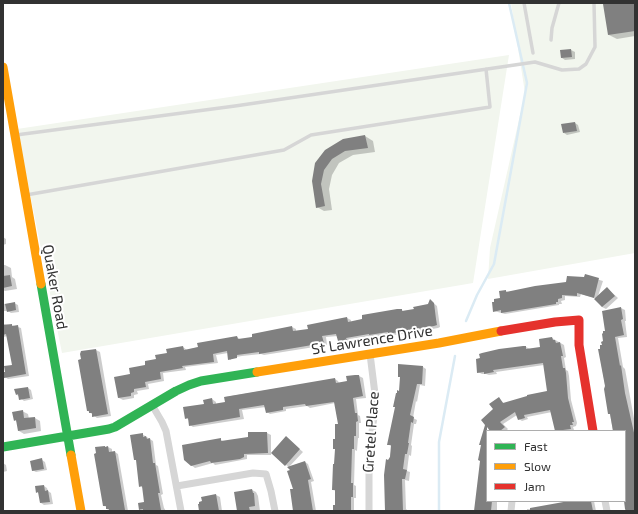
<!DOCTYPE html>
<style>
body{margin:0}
#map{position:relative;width:638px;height:514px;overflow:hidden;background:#fff;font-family:"Exo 2",sans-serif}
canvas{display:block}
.frame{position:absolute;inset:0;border:4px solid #323232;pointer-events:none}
.legend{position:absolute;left:486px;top:430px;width:140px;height:72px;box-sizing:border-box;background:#fff;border:1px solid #adadad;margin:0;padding:5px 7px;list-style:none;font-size:12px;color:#323232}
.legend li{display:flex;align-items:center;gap:8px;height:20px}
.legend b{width:20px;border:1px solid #adadad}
</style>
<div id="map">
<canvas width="638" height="514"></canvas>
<div class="frame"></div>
<ul class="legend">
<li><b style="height:5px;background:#30b455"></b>Fast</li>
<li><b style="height:5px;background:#ff9f0a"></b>Slow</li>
<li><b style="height:5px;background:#e5322d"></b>Jam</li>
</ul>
</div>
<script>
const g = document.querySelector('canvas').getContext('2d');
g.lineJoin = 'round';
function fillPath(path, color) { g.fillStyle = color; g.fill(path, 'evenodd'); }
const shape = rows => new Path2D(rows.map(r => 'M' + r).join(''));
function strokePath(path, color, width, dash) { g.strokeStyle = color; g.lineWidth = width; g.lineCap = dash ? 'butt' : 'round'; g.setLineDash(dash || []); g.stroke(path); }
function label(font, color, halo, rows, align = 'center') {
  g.font = font + ' "Exo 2",sans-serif'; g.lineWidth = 4; g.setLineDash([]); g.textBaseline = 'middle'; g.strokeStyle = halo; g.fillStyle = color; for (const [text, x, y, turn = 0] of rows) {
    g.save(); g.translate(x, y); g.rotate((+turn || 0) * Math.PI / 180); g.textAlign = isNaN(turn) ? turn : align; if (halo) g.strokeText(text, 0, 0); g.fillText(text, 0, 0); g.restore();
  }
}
const green = shape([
 [511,3,635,3,635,253,488,279,490,248,525,93],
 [509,55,473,283,62,353,17,129]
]);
const shadow = shape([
 [615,3,635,3,635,36,617,39,609,35],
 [571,50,575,52,575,59,565,60,562,58,561,51],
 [575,123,578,125,580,132,567,135,564,133],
 [365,136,373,141,375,152,353,155,339,163,332,175,329,189,332,210,324,211,317,207,313,181,343,140],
 [3,237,6,239,6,244,3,245],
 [3,265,5,265,11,268,12,277,15,279,17,289,5,291,3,290],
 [586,276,603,281,598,296,607,288,618,298,606,309,602,307,595,298,581,294,580,297,565,296,565,300,561,301,562,304,559,304,559,305,505,314,494,311,506,291,508,292,567,283,585,278],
 [430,300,437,306,440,327,438,328,397,335,390,334,374,337,372,336,349,339,350,341,342,343,339,341,338,336,326,337,327,345,264,355,261,354,242,356,231,358,231,360,229,359,228,353,216,355,218,363,185,367,186,370,163,373,164,381,148,384,149,389,137,391,138,394,134,395,134,398,123,400,119,398,116,378,131,374,168,354,183,347,187,350,237,337,241,340,292,327,296,329,296,332,309,330,347,318,351,320,351,322,402,310,403,311,415,310,428,305],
 [14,303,18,305,19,312,11,313,8,311,3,311,3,304],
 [621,308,625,310,626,321,625,321,627,337,618,338,623,367,625,369,635,424,635,511,628,511,625,498,625,431,613,431,599,350,602,350,603,346,606,331],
 [3,324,11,325,21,328,29,376,8,379,5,377,13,366,8,336,3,337],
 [552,338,564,345,566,357,564,358,566,370,568,371,569,376,571,400,577,423,576,426,573,427,574,430,556,431,552,412,527,417,528,419,522,421,519,419,517,415,503,424,508,429,506,431,492,431,499,399,505,404,549,392,544,365,496,372,497,374,489,375,486,374,482,374,478,372,526,347,530,349,542,348],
 [96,350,100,352,111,416,97,418,88,411,82,360],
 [423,367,426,369,425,386,420,385,417,402,416,401,413,418,417,420,416,424,414,424,411,445,412,446,411,456,409,455,407,471,410,472,409,481,405,480,406,509,408,511,386,511,389,461,392,447,388,444,400,392],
 [359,376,363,378,366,398,356,399,358,415,360,416,361,423,359,423,359,438,358,438,357,451,355,450,354,485,356,486,356,498,354,498,354,511,334,511,336,506,336,491,333,490,335,465,336,440,339,425,335,403,310,408,307,406,286,409,286,411,270,414,267,412,266,407,242,410,244,419,193,427,190,425,189,420,186,418,212,399,216,402,216,405,226,403,225,397,335,379,338,381,339,383,348,382],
 [28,388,31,390,33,399,24,401,16,394],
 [22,411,28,414,29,419,35,418,40,421,41,431,24,434,19,431,17,422,15,420],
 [267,433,271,435,271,455,247,455,247,459,215,465,213,463,195,468,191,465,220,439,224,442,249,438],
 [142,434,153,441,156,465,158,466,163,494,161,495,164,508,166,511,144,511,140,509,146,503,143,488,140,486,137,460,135,460],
 [487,436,487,501,499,501,499,502,497,502,497,511,475,511],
 [289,440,303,452,289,467,286,465],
 [108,447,112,449,112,453,115,452,118,454,128,511,108,511,107,507,104,506],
 [42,460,45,462,47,470,36,472,32,470],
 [305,462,308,464,314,481,311,482,316,511,294,511,294,489],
 [3,463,6,465,7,471,3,472],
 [44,486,47,488,48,491,51,493,53,504,44,505,41,503,39,493,37,492],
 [252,490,256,492,258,496,260,511,238,511],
 [216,495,220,497,222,511,200,511],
 [575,501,594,501,596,511,527,511,527,509,540,510]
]);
const stream = shape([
 [466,321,477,295,494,264,527,83,509,3],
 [439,511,439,442,455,356]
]);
const building = shape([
 [609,3,635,3,635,31,608,35,603,4],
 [571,49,572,57,561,58,560,50],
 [575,122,577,131,563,133,561,124],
 [365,135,368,148,345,151,332,159,324,170,321,184,325,206,316,208,312,181,315,163,325,150,343,139],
 [585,274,599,278,594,298,577,293,577,296,562,295,562,298,558,299,558,302,556,302,556,304,501,313,501,310,493,312,492,302,494,302,494,299,500,298,499,291,506,290,506,292,535,286,566,282,567,276,584,277],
 [10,275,12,286,3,288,3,276],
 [607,287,615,296,602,307,594,299],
 [430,299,434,303,436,319,437,325,434,326,393,333,388,333,388,332,369,335,369,334,346,338,347,340,338,341,336,334,322,336,324,343,259,354,259,352,237,355,237,358,228,360,227,351,213,354,214,362,182,366,183,368,160,372,161,379,145,382,146,387,134,389,134,392,131,393,131,396,118,398,114,377,130,374,129,368,145,365,145,361,156,359,155,355,167,353,166,349,183,346,184,350,198,347,197,343,237,336,238,339,252,337,252,334,292,326,293,331,308,329,307,325,347,317,348,322,362,319,362,315,397,309,402,309,402,311,414,309,413,307,428,304],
 [15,302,16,310,7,312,5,304],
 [621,307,623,319,621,320,624,335,615,337,620,366,621,365,625,393,635,437,635,443,634,444,635,450,635,511,626,511,625,509,624,501,625,501,625,431,613,431,610,414,608,414,604,389,605,386,598,349,600,349,600,345,602,345,601,342,603,341,602,334,603,333,603,331,605,331,602,311],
 [12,324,12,326,18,325,26,374,4,378,3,372,5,372,4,366,12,365,6,334,3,335,3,325],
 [552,337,553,340,555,340,556,343,560,342,563,356,561,356,563,368,565,368,566,373,568,398,574,422,572,422,573,425,570,425,571,429,555,431,550,410,524,415,525,418,518,420,515,412,500,422,505,427,500,431,490,431,487,427,487,501,492,501,491,511,474,511,480,461,478,460,481,445,479,445,485,425,481,420,493,409,489,404,499,397,503,403,527,396,527,395,547,391,543,363,493,370,494,372,484,374,484,372,477,373,476,359,480,358,479,354,482,353,499,349,523,346,526,346,526,349,540,347,539,339],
 [96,349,108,414,92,417,92,413,89,413,89,411,87,411,78,360,81,359,80,354,81,351],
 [398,364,423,366,422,384,417,384,410,415,414,417,413,423,411,422,408,443,409,443,407,454,405,454,403,469,407,470,405,479,402,479,403,511,385,511,384,475,386,459,388,460,390,457,391,445,387,445,395,407,393,407,396,393,397,393,397,390,399,391,400,377,398,377],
 [355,375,359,375,363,396,353,398,355,413,357,413,358,421,356,422,356,436,354,436,354,449,352,449,351,483,353,483,353,497,351,497,351,511,333,511,333,505,335,505,335,490,332,490,333,464,334,464,335,449,333,449,333,439,335,439,335,424,338,424,334,402,306,406,305,404,283,407,283,410,266,413,264,405,239,409,240,417,189,426,188,418,185,419,183,407,204,404,203,400,212,398,213,404,225,402,224,397,335,378,336,383,347,381,346,376],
 [28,387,30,398,19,400,18,394,16,395,14,389],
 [23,410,24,418,35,417,36,428,18,431,16,420,14,421,12,412],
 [248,432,267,432,268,453,244,454,244,457,240,459,211,463,210,461,191,466,184,460,182,445,221,438,221,441,248,437],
 [143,433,143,437,146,436,147,439,150,438,153,463,155,463,160,493,158,493,161,510,143,511,143,509,139,510,138,503,144,502,142,486,139,487,136,460,134,460,130,435],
 [286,436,300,449,285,466,271,453],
 [105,446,105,447,108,446,109,452,115,451,125,510,109,511,109,509,106,509,106,506,103,506,94,454,96,453,95,447],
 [42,458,44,469,32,471,30,461],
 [305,461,311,479,308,480,313,511,293,511,290,489,293,489,287,471,290,470,287,467],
 [44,485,45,491,48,490,50,502,40,503,38,492,36,493,35,486],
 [252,489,253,493,254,493,255,506,249,507,250,511,237,511,234,492],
 [216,494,219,511,199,511,198,504,199,504,199,502,202,501,201,497],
 [569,501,591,501,593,511,530,511,530,508]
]);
const lane = shape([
 [524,3,533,53],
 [551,40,552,28,559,3],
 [16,135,235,106,535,62,562,70,579,69,586,64,595,47,594,3],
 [26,195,284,150,311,135,490,107,486,69]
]);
const street = shape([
 [152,405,162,422,166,431,181,511],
 [177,486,253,473,266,474,271,491,275,511],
 [605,501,607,511],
 [369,511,369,454,376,402,370,354],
 [511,511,512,501]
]);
const fast = shape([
 [41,284,71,455],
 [3,447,109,429,115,427,176,391,189,385,201,381,257,372]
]);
const slow = shape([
 [3,67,41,284],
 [257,372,439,343,501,331],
 [71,455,81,511]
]);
const jam = shape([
 [501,331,555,322,579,320,579,345,593,431]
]);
const streetNames = [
 ["Quaker Road",55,287,80],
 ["St Lawrence Drive",372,340,-9],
 ["Gretel Place",371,432,-86]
];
fillPath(green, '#f2f6ee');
fillPath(shadow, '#0003');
strokePath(stream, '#dbebf4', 2.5);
fillPath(building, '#808080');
strokePath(lane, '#d6d6d6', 3.5);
strokePath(street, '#d6d6d6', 7);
strokePath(fast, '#30b455', 9);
strokePath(slow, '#ff9f0a', 9);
strokePath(jam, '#e5322d', 9);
label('15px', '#323232', '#fff', streetNames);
</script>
